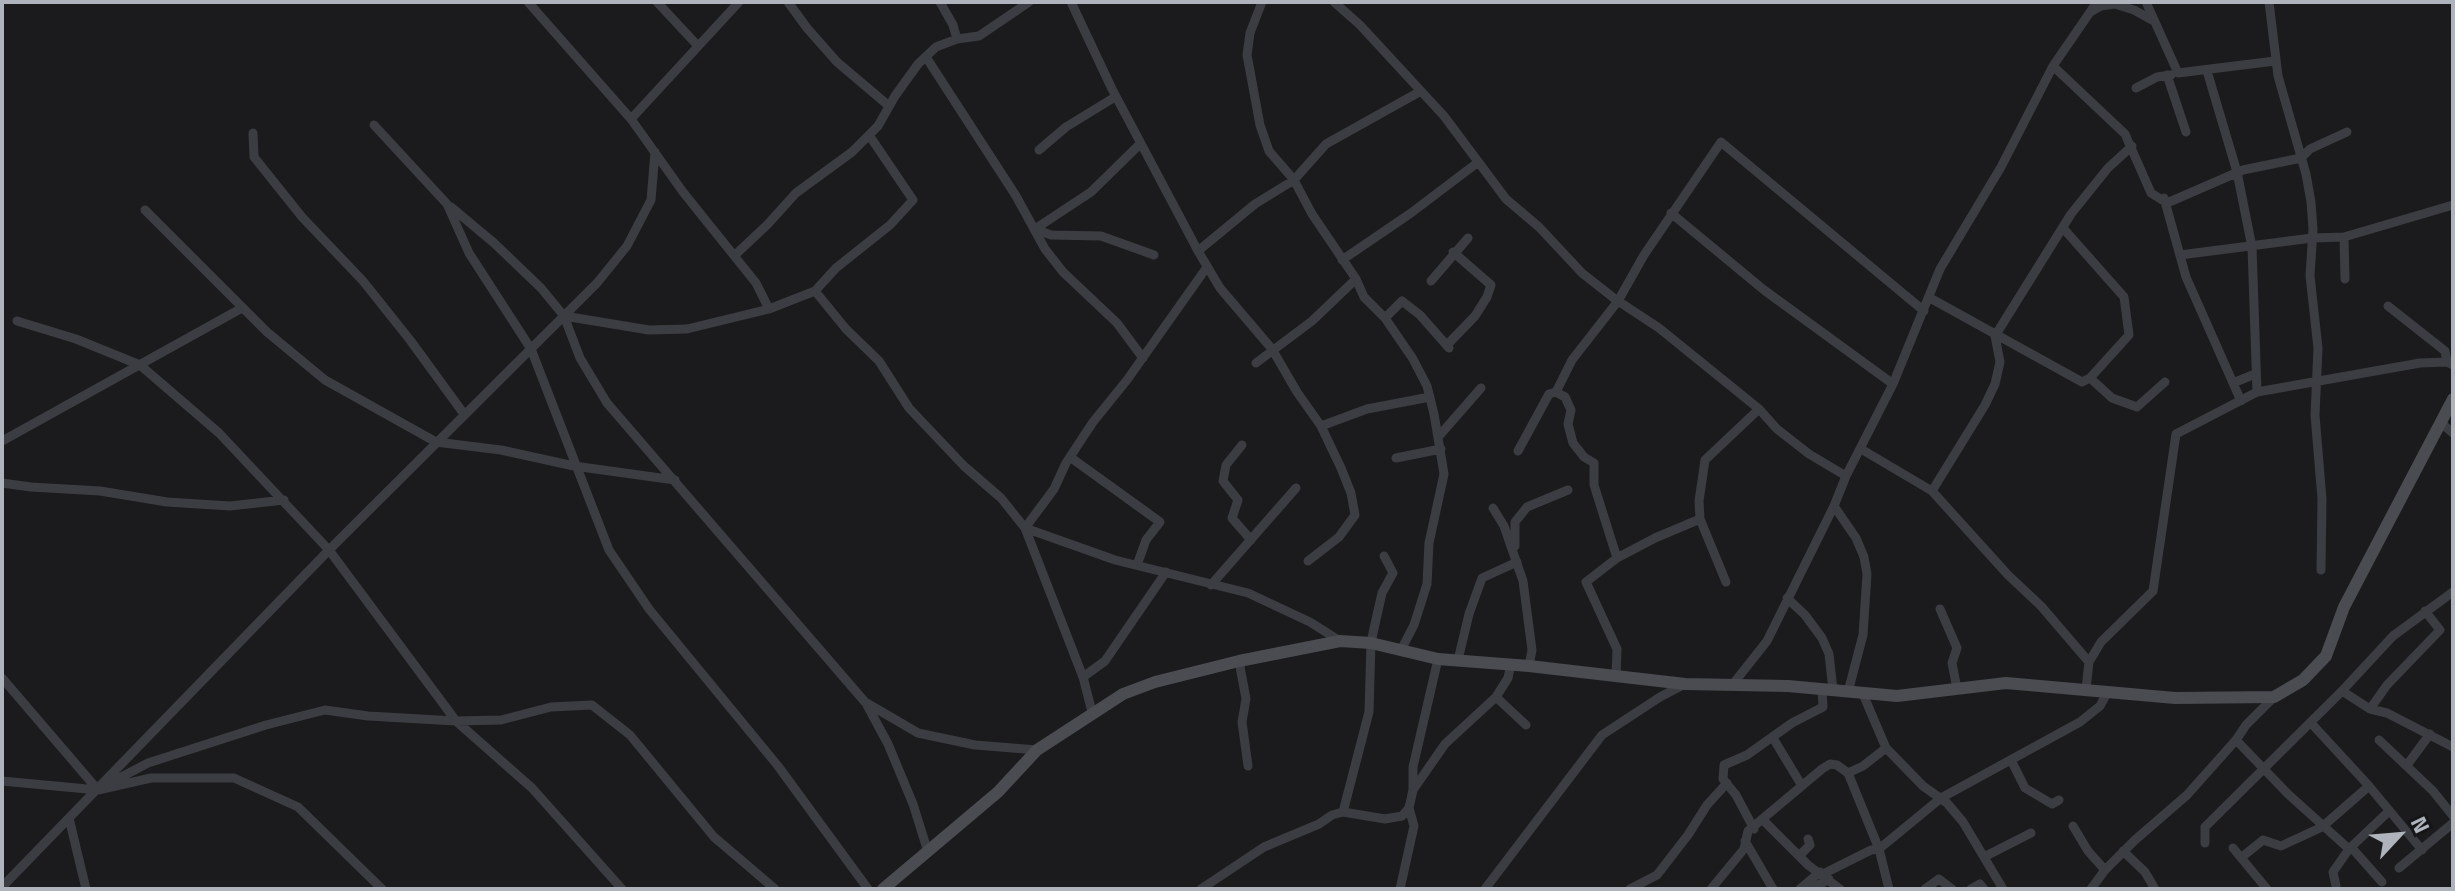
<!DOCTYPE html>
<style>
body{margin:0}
#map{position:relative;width:2455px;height:891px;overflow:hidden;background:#1b1b1d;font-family:"Titillium Web",sans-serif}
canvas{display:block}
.frame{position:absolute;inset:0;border:4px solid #aeb3bc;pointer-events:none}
.north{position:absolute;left:2359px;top:795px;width:80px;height:80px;-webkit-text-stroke:6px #161618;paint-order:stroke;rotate:64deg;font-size:22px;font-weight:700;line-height:32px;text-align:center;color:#aeb3bc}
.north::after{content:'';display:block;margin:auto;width:28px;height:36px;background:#aeb3bc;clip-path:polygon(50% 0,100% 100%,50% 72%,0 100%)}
</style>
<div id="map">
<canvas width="2455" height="891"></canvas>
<div class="frame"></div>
<div class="north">N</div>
</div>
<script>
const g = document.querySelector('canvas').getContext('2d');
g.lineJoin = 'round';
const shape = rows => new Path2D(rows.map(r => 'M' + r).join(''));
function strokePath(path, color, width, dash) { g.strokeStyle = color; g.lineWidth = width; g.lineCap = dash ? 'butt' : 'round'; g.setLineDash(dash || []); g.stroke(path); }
const minor = shape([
 [528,2,631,119,683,192,756,283,769,309],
 [657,2,698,46],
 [788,2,807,28,837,62,889,106],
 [940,2,953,25,957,39],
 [1071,2,1112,89,1198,251,1220,288,1272,349,1297,392,1321,426,1341,468,1351,493,1355,515,1339,537,1308,561],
 [1262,2,1250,33,1247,55,1260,125,1269,151,1294,180,1312,214,1356,279,1364,297,1385,318,1413,359,1427,386,1434,414,1444,474,1429,543,1427,584,1414,625,1401,650],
 [1334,2,1360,25,1444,116,1506,199,1539,227,1582,273,1615,299,1659,328,1759,409,1777,429,1809,454,1846,476],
 [2146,2,2178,73,2275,61],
 [2269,2,2278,76,2306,174,2311,202,2313,229,2310,276,2318,348,2315,415,2322,499,2321,570],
 [2092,11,2101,6,2115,4,2134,10,2154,21],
 [926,57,1016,196,1045,249,1063,272,1117,323,1143,358],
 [2053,66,2125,134,2151,193,2167,203,2243,170,2301,158,2310,149,2347,132],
 [2207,71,2237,172,2252,247,2257,392],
 [2167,75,2186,132],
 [2136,88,2157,77,2171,75],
 [631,119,739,2],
 [374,125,447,204,469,253,531,349,609,550,649,609,778,766,868,889],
 [253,133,254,157,302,217,363,281,410,340,464,414],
 [1039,150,1066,127,1115,97],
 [2164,198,2186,277,2241,401],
 [451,207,494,243,541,288,564,316,649,330,687,329,769,309,815,291,836,268,890,225,913,200,869,135],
 [145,210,267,332,325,380,436,442,501,450,574,466,675,480],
 [1671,213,1764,290,1893,384],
 [1035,229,1091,192,1140,144],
 [1035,229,1051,235,1101,236,1154,255],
 [2344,237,2345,279],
 [1198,251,1255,204,1294,180,1326,144,1421,91],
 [735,255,767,225,796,193,852,152,878,126,895,96,918,64,936,47,957,39,979,36,1029,2],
 [2180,255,2312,238,2344,237,2453,205],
 [1342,260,1411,213,1477,163],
 [1207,267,1127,380,1093,422,1066,463,1054,489,1025,528,1115,560,1248,593,1310,622,1340,641],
 [1431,281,1468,238],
 [815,291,846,329,879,361,909,408,964,466,1001,498,1025,528,1083,677,1092,712],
 [1930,298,2082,382,2090,378,2129,335,2124,297,2063,228],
 [2388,306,2445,351,2447,362],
 [564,316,580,358,607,403,865,702,918,733,975,745,1037,750],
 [1385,318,1402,301,1420,315,1449,348],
 [17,321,76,339,140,365,219,433,329,550,456,721,532,788,622,889],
 [1447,345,1475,316,1487,297,1491,285,1453,252],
 [1256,363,1312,321,1356,279],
 [2090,378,2112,398,2137,407,2165,382],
 [2233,383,2255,374],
 [1556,392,1565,397,1571,410,1568,424,1573,443,1584,457,1594,463,1594,485,1617,558],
 [2440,422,2453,433],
 [1321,426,1367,409,1430,397],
 [1439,436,1481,388],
 [2,441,242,308],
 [1242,445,1226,465,1223,481,1238,500,1232,518,1251,540],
 [1861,449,1932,491,2008,575,2041,606,2089,662],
 [1518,451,1549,394,1556,392,1572,360,1618,301,1644,255,1721,142,1924,311],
 [1070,457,1160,522,1146,540,1137,565],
 [1396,458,1441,449],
 [2,483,31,487,100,491,167,502,230,506,284,500],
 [1932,491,1985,405,1995,384,2000,362,1995,336,2071,214,2108,168,2132,146],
 [1834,506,1856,538,1864,557,1867,574,1863,635,1848,692],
 [1493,508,1504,526,1523,581,1532,650,1529,666],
 [1515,546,1515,522,1527,507,1568,490],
 [1726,582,1700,519,1699,501,1705,460,1759,409],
 [1211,585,1296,488],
 [1787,598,1805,615,1822,638,1829,654,1833,690],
 [1940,609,1957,648,1952,663,1957,689],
 [1458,660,1469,614,1482,578,1517,562],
 [1239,661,1246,699,1242,722,1248,766],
 [1616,676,1617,649,1586,582,1617,558,1655,538,1700,519],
 [1083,677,1105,661,1166,572],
 [2,678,98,790],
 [1733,684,1767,641,1834,506,1846,476,1893,384,1940,269,2001,167,2053,66,2097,2],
 [2086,689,2089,662,2101,642,2153,591,2176,434,2257,392,2420,363,2447,362,2453,365],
 [2342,691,2370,709,2387,713,2453,747],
 [1863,694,1886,748,1923,786,1947,803,1963,822,2003,889],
 [1496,697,1526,725],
 [867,705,888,744,913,804,928,852],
 [2370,709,2387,685,2440,630,2425,611],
 [2311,723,2369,786,2422,850],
 [1773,738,1802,786],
 [2236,740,2288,794,2349,849],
 [2379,740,2433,791,2453,816],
 [1886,748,1863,766,1848,773,1879,849,1889,889],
 [2011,760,2025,788,2052,804,2059,800],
 [2407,765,2430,734],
 [2,781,98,790,151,778,234,778,298,807,382,889],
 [108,784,148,763,266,725,325,710,368,716,456,721,501,720,551,707,592,705,630,735,714,837,775,889],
 [1413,790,1445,744,1496,697,1508,678,1511,664],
 [1343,812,1369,712,1371,643,1375,624,1382,593,1393,573,1384,556],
 [69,818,86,889],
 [1764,821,1808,865,1840,889],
 [2073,826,2088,851,2105,870],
 [1754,829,1736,795,1723,779,1724,765,1747,755,1792,723,1823,707,1822,689],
 [1745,841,1773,889],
 [2205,843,2205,827,2342,691,2393,636,2453,592],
 [2351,847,2382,882],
 [2233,848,2267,889],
 [2123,851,2145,872,2155,889],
 [1799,856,1810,845,1808,839],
 [1984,857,2031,833],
 [2242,857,2263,840,2281,846,2322,827,2369,786],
 [2399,868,2453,823],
 [1823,874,1871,850,1879,849,1941,798,2080,722,2100,706,2107,693],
 [2336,886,2333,872,2349,849,2388,812],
 [2,887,329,550,597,283,627,246,651,200,655,152],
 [1201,889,1264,847,1319,824,1332,815,1343,812,1385,819,1402,816,1409,808],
 [1400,889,1414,826,1409,808,1413,790,1413,767,1438,659],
 [1485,889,1602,735,1660,697,1685,684],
 [1630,889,1657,875,1688,835,1707,805,1727,783],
 [1711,889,1744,849,1748,831,1822,769,1830,764,1837,765,1848,773],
 [1800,889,1820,872],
 [1812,889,1829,879],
 [1925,889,1939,879,1952,889],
 [1971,889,1980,884,1984,889],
 [2091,889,2105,870,2135,840,2187,795,2236,740,2246,725,2274,697]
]);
const secondary = shape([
 [883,889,998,792,1037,750,1123,694,1155,682,1239,661,1340,641,1371,643,1438,659,1529,666,1685,684,1788,686,1897,696,2006,683,2175,698,2274,697,2303,680,2326,656,2344,607,2453,399]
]);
strokePath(minor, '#3c3d42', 9);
strokePath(secondary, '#4a4c52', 12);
</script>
